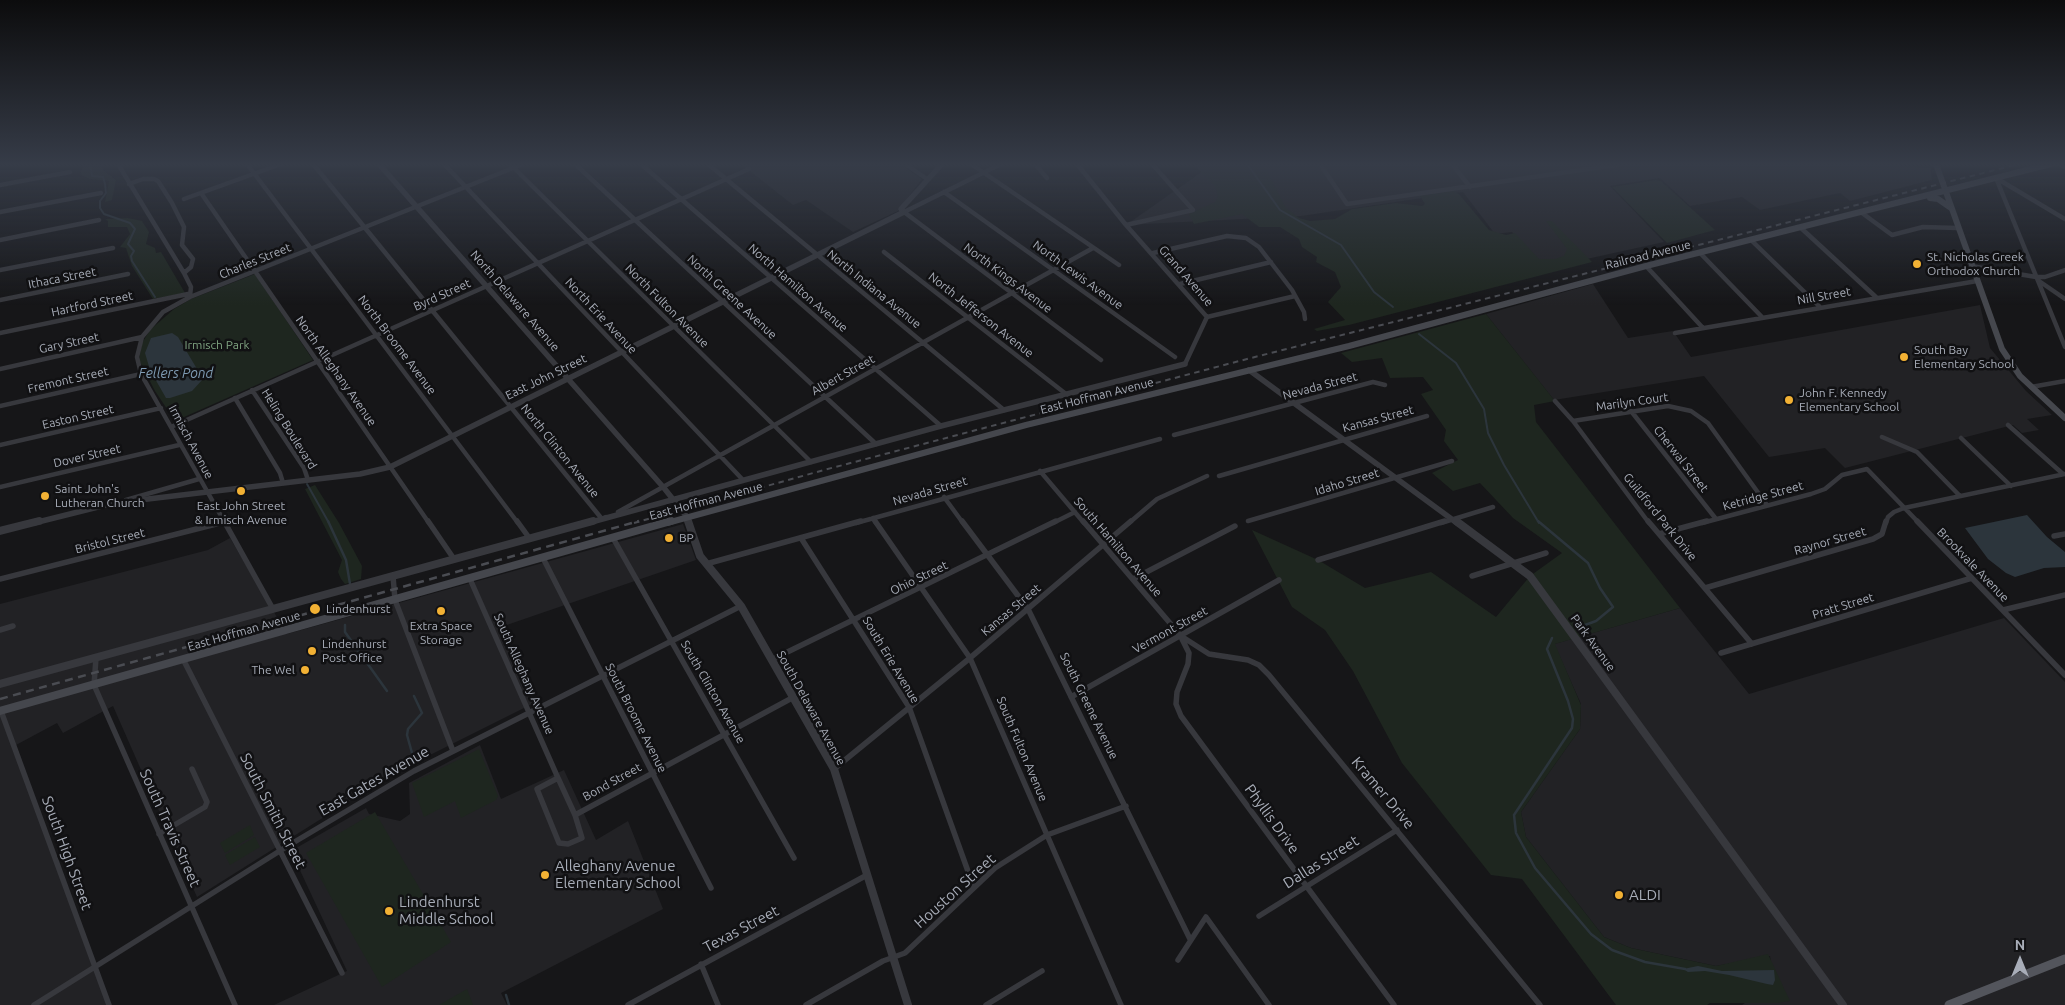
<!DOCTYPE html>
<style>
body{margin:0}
#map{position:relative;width:2065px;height:1005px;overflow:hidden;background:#161618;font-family:Ubuntu,sans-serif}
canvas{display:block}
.north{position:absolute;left:1995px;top:935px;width:50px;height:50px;-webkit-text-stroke:4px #111113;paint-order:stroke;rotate:0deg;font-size:14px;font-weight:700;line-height:20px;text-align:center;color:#a8adb8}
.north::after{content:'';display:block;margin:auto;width:18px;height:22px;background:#a8adb8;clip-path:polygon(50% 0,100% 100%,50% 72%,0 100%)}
</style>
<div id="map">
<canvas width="2065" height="1005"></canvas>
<div class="north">N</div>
</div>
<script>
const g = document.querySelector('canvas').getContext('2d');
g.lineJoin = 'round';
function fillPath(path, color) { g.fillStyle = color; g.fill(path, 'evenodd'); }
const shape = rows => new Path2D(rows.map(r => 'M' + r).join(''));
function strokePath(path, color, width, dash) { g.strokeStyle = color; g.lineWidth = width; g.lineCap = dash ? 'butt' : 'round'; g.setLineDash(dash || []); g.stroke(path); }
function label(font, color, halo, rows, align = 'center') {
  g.font = font + ' Ubuntu,sans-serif'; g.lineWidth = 5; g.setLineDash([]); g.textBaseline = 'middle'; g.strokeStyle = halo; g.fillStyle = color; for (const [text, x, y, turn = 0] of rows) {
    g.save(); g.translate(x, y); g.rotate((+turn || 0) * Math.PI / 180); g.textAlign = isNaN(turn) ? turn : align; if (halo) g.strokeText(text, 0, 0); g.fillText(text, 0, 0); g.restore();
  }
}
const built = shape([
 [741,164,900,164,922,179,898,211,853,232,806,200,793,205],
 [1213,164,1873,164,1931,168,1932,180,1850,201,1840,193,1760,210,1742,197,1690,206,1660,178,1610,186,1664,242,1541,269,1512,232,1495,234,1463,192,1301,216,1126,225],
 [1593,284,1628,338,1673,331,1691,357,1980,305,1990,348,2026,391,2052,415,2027,419,2039,430,2022,433,2013,425,1845,468,1825,448,1769,457,1704,376,1554,400,1486,314],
 [683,524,696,560,498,628,534,703,394,773,197,897,113,706,63,733,57,723,16,745,111,1005,0,1005,0,604,208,550,230,538,287,634],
 [1680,608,1749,694,2004,618,2065,682,2065,1005,1742,1005,1771,985,1772,971,1770,956,1716,966,1631,948,1604,937,1526,837,1521,812,1580,729,1581,704,1554,644],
 [480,745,501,799,564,770,596,840,628,821,663,909,501,993,507,1005,274,1005,347,971,291,851,366,808,369,814,400,821,410,814,409,783]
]);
const green = shape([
 [84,164,102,164,103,170,116,180,112,200,105,202,109,181,89,179,80,174],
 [1193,164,1256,164,1266,169,1286,208,1299,218,1310,221,1335,219,1352,209,1396,203,1422,206,1425,204,1420,196,1453,191,1459,194,1489,230,1506,235,1515,233,1539,259,1555,259,1564,256,1567,249,1546,221,1552,221,1592,262,1349,325,1317,331,1314,329,1345,320,1328,302,1341,287,1335,272,1316,262,1317,257,1302,247,1299,239,1280,227,1259,227,1242,214,1194,224,1189,214,1215,202,1218,196,1215,186],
 [1656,180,1661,181,1715,230,1667,243,1612,187],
 [128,218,142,221,149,232,146,244,155,248,156,253,161,252,185,293,153,299,132,266,126,248,120,247,130,234,127,227,108,227,108,221,105,219],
 [255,274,313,360,175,421,155,391,139,360,142,343,150,330,174,309,191,299],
 [1486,314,1555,401,1534,405,1536,422,1680,608,1555,644,1581,705,1580,729,1521,812,1526,837,1604,937,1631,948,1716,966,1768,954,1790,1001,1778,1003,1710,1003,1707,1005,1616,1005,1522,879,1491,875,1402,763,1353,671,1325,630,1292,607,1252,530,1318,560,1365,588,1431,572,1496,617,1530,576,1562,553,1513,518,1480,483,1453,491,1432,473,1458,460,1444,441,1446,430,1421,394,1433,390,1423,377,1390,378,1382,358,1352,362,1341,353],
 [315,485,339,523,362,566,361,579,345,584,341,579,338,572,342,560,305,489],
 [479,749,498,796,496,800,461,818,455,801,424,817,412,783],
 [375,812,451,942,382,987,306,853],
 [250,825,254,835,225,853,220,843],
 [255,837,260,847,230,865,225,855],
 [467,989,473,1005,439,1005]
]);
const water = shape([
 [172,333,178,337,203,379,192,391,170,398,166,398,150,370,145,353,151,338],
 [2027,515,2047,537,2065,552,2065,567,2044,568,2015,577,2006,573,1988,559,1965,528],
 [1698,966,1722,971,1774,970,1775,980,1773,985,1767,984,1729,975,1705,971,1688,972,1683,969]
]);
const streamFar1 = shape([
 [90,164,92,176,103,177,105,184,106,193,100,201,100,208,104,214,130,223,135,229,128,244,134,251,131,256,132,261,155,297],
 [1247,164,1280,210,1341,245,1374,292,1393,307],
 [1419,334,1456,363,1484,409,1488,433,1504,465,1539,523],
 [307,484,329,523]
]);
const stream = shape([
 [328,521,346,560,350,584],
 [1538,521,1588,563,1600,588,1613,607,1596,621,1585,625],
 [345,625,345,632,387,691],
 [1552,638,1547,649,1568,701,1573,719,1572,728,1514,815,1516,833,1535,868,1591,934,1612,950,1645,962,1685,969],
 [414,696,422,713,408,729,407,735,414,760],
 [506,995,509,1005]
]);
const minorFar1 = shape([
 [118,164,184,273,191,287,190,296],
 [247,164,518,523],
 [313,164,602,519,606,517],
 [444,164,743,480],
 [510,164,811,462],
 [575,164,876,444],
 [641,164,941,426],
 [708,164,1004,410],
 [905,164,927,179],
 [971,164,1119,265],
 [1001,164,904,212,1101,360],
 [1035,164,1047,178],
 [1077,164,1126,225,1207,317,1185,364],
 [1320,164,1347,204,1623,164],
 [1452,164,1470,187],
 [2059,164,2065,167],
 [1996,178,2065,347],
 [1996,178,2065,219],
 [129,184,143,179,154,179,158,181,172,203,184,227,182,245,193,259,191,267,184,273],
 [0,185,70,172],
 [944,192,1175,357],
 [201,193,429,523],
 [184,199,281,164],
 [0,212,101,193],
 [1862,213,1892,235,1923,227,1958,228],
 [1126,225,1193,210,1152,164],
 [1801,228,1877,298],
 [0,240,99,220],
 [1751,240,1820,307],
 [884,252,1066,394],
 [1153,253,1227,236,1246,238,1259,247,1292,290,1304,312,1305,319],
 [1700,253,1762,317],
 [1646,266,1703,328],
 [1971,266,2036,277,2045,277,2065,270],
 [0,270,113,248],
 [2039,281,2065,299],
 [1180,284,1271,262],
 [0,300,128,274],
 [1207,317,1295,296],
 [0,333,188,294],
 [1675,333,1977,281],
 [0,369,142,337],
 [2031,387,2065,381],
 [252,390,304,468,308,480],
 [235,398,280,473,283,483],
 [1555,401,1573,421,1649,523],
 [0,406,141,374],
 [1631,411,1716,519],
 [1573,421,1668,406,1691,411,1708,423,1767,505],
 [2008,425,2063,474],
 [171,427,749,169],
 [1174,435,1373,382,1385,385],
 [1882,437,1917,452,1960,496],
 [1961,438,2011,486],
 [0,445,161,408],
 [1040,471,1084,523],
 [1219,476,1427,416],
 [0,487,179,445],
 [944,497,963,523],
 [126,500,199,479],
 [618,512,1093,248],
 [873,518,876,523],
 [1248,521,1452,461],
 [221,523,224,522],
 [225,523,141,374,137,357,142,337,163,312,190,297,523,164],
 [856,523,1160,439],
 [1053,523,1075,512],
 [1129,523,1157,499,1207,476],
 [1441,523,1493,507],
 [1702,523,1811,494,1825,489,1842,475,1867,469,1919,523],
 [1886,523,1888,517,1894,512,1904,508,2065,474]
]);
const minor = shape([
 [224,521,273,609],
 [428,521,454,559],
 [517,521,530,539],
 [875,521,970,658,1121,1005],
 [962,521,1028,609,1190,939],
 [1083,521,1181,636,1209,654,1248,660,1259,665,1269,675,1540,1005],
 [1648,521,1752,644],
 [1917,521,2065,675],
 [1659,534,1707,521],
 [2054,536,2065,534],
 [613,538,794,858],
 [801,538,909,707,974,888],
 [543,558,711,888],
 [1318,560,1445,521],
 [706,564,861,521],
 [393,576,395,600,453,751],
 [1472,576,1546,553],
 [0,579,224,522],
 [470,579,558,778],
 [1133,579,1235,526],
 [1705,588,1873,539,1882,534,1886,521],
 [2003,610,2065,595],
 [0,630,13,626],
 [1182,639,1189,653,1188,664,1177,692,1176,704,1181,716,1394,1005],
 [1721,653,1972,578],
 [96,658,94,685,235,1005],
 [183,659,342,973],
 [771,660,1056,521],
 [1071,697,1279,580],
 [1,711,109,1005],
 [834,769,970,658,1131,521],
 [558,778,575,815,582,838,568,844,559,843,537,789,558,778],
 [575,815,792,698],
 [159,834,205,807,207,802,192,769],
 [1259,916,1397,830],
 [1178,960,1206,917,1269,1005],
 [701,964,718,1005],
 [34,1005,286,847,414,771,741,606],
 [628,1005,867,875],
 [806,1005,883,961,905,953,995,868,1047,835,1126,806],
 [986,1005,1042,971]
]);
const tertiaryFar1 = shape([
 [379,164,664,488,687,517,689,523],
 [1249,370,1457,523],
 [34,523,114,503,360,474,390,467,904,212,901,209,942,164],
 [588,523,941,426,1185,364]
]);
const tertiary = shape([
 [688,521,700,556,741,606,834,769,908,1005],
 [1456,521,1530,576,1843,1005],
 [0,531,39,521],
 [0,684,593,521]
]);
const secondaryFar1 = shape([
 [1936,164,2002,349,2020,376,2065,418],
 [1930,198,1938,199,1951,208],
 [667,523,1026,425,1349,346,1646,266,2051,164]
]);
const secondary = shape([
 [0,711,671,521]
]);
const primary = shape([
 [1949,1005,2065,959]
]);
const railFar1 = shape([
 [1913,164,1971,164],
 [634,523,824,470,1247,359,2019,164]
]);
const rail = shape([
 [0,699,639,521]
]);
const markers = [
 [1917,264,5,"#f2b134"],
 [1904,357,5,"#f2b134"],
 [1789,400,5,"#f2b134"],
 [241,491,5,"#f2b134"],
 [45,496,5,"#f2b134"],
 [669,538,5,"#f2b134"],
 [315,609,6,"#f2b134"],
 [441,611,5,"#f2b134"],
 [312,651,5,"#f2b134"],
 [305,670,5,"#f2b134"],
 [545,875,5,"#f2b134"],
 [1619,895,5,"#f2b134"],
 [389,911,5,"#f2b134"]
];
const streetNames = [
 ["Railroad Avenue",1648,255,-14],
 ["Charles Street",255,261,-22],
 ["North Lewis Avenue",1078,275,36],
 ["Grand Avenue",1186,276,49],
 ["Ithaca Street",62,278,-11],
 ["North Kings Avenue",1008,278,37],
 ["North Hamilton Avenue",798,288,41],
 ["North Indiana Avenue",874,289,39],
 ["Byrd Street",442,295,-24],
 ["Nill Street",1824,296,-10],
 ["North Greene Avenue",732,297,43],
 ["North Delaware Avenue",515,301,49],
 ["Hartford Street",92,304,-12],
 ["North Fulton Avenue",667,306,45],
 ["North Jefferson Avenue",981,315,38],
 ["North Erie Avenue",601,316,47],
 ["Gary Street",69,343,-12],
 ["North Broome Avenue",397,345,53],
 ["North Alleghany Avenue",336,371,55],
 ["Albert Street",843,375,-29],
 ["East John Street",546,377,-26],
 ["Fremont Street",68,380,-13],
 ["Nevada Street",1320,386,-15],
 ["East Hoffman Avenue",1097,396,-14],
 ["Marilyn Court",1632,402,-8],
 ["Easton Street",78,417,-13],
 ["Kansas Street",1378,419,-15],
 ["Heling Boulevard",289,429,58],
 ["Irmisch Avenue",191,442,62],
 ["North Clinton Avenue",560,451,51],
 ["Dover Street",87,456,-13],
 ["Cherwal Street",1681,459,52],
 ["Idaho Street",1347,482,-17],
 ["Nevada Street",930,491,-16],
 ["Ketridge Street",1763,496,-15],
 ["East Hoffman Avenue",706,501,-15],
 ["Guildford Park Drive",1660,517,51],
 ["Bristol Street",110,541,-14],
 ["Raynor Street",1830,541,-16],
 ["South Hamilton Avenue",1118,547,49],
 ["Brookvale Avenue",1973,565,46],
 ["Ohio Street",919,578,-26],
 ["Pratt Street",1843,606,-17],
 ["Kansas Street",1011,610,-40],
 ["Vermont Street",1170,630,-29],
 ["East Hoffman Avenue",244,631,-16],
 ["Park Avenue",1593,643,54],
 ["South Erie Avenue",891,660,59],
 ["South Alleghany Avenue",524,674,66],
 ["South Clinton Avenue",713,692,60],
 ["South Greene Avenue",1089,706,64],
 ["South Delaware Avenue",811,708,61],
 ["South Broome Avenue",636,718,63],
 ["South Fulton Avenue",1022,749,67],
 ["Bond Street",612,782,-29]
];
const poiNames = [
 ["St. Nicholas Greek",1927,257],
 ["Orthodox Church",1927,271],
 ["South Bay",1914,350],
 ["Elementary School",1914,364],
 ["John F. Kennedy",1799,393],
 ["Elementary School",1799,407],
 ["Saint John's",55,489],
 ["Lutheran Church",55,503],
 ["East John Street",241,506,"center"],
 ["& Irmisch Avenue",241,520,"center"],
 ["BP",679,538],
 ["Lindenhurst",326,609],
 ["Extra Space",441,626,"center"],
 ["Storage",441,640,"center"],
 ["Lindenhurst",322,644],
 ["Post Office",322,658],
 ["The Wel",295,670,"right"]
];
const parkNames = [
 ["Irmisch Park",217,345]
];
const waterNames = [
 ["Fellers Pond",176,373]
];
const nearStreetnames = [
 ["East Gates Avenue",374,781,-30],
 ["Kramer Drive",1383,793,50],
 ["South Smith Street",273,811,63],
 ["Phyllis Drive",1272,819,54],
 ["South Travis Street",170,828,66],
 ["South High Street",67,853,70],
 ["Dallas Street",1321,862,-32],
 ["Houston Street",955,891,-42],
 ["Texas Street",741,929,-28]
];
const nearPoinames = [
 ["Alleghany Avenue",555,866],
 ["Elementary School",555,883],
 ["ALDI",1629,895],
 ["Lindenhurst",399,902],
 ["Middle School",399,919]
];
fillPath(built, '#222225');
fillPath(green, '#1e261f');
fillPath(water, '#2c353c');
strokePath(streamFar1, '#2c353c', 2);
strokePath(stream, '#2c353c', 2.5);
strokePath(minorFar1, '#37383d', 4.5);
strokePath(minor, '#37383d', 5.5);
strokePath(tertiaryFar1, '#37383d', 5.5);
strokePath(tertiary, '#37383d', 8);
strokePath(secondaryFar1, '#45474d', 6);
strokePath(secondary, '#45474d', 8);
strokePath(primary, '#53555c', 9);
strokePath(railFar1, '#4a4c52', 2, [5.5, 4.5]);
strokePath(rail, '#4a4c52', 2.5, [8, 5.5]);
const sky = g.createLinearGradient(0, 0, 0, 305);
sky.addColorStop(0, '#0c0c0d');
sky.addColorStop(0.54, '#363c48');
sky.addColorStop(1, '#363c4800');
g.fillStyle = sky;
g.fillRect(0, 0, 2065, 305);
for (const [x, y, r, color] of markers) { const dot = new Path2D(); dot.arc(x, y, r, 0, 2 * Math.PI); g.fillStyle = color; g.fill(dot); strokePath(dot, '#111113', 2); }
label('12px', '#a8adb8', '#111113', streetNames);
label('12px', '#a8adb8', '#111113', poiNames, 'left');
label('12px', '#7fa381', '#111113', parkNames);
label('italic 14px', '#7f9bb3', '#111113', waterNames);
label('15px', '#a8adb8', '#111113', nearStreetnames);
label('15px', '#a8adb8', '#111113', nearPoinames, 'left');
</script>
